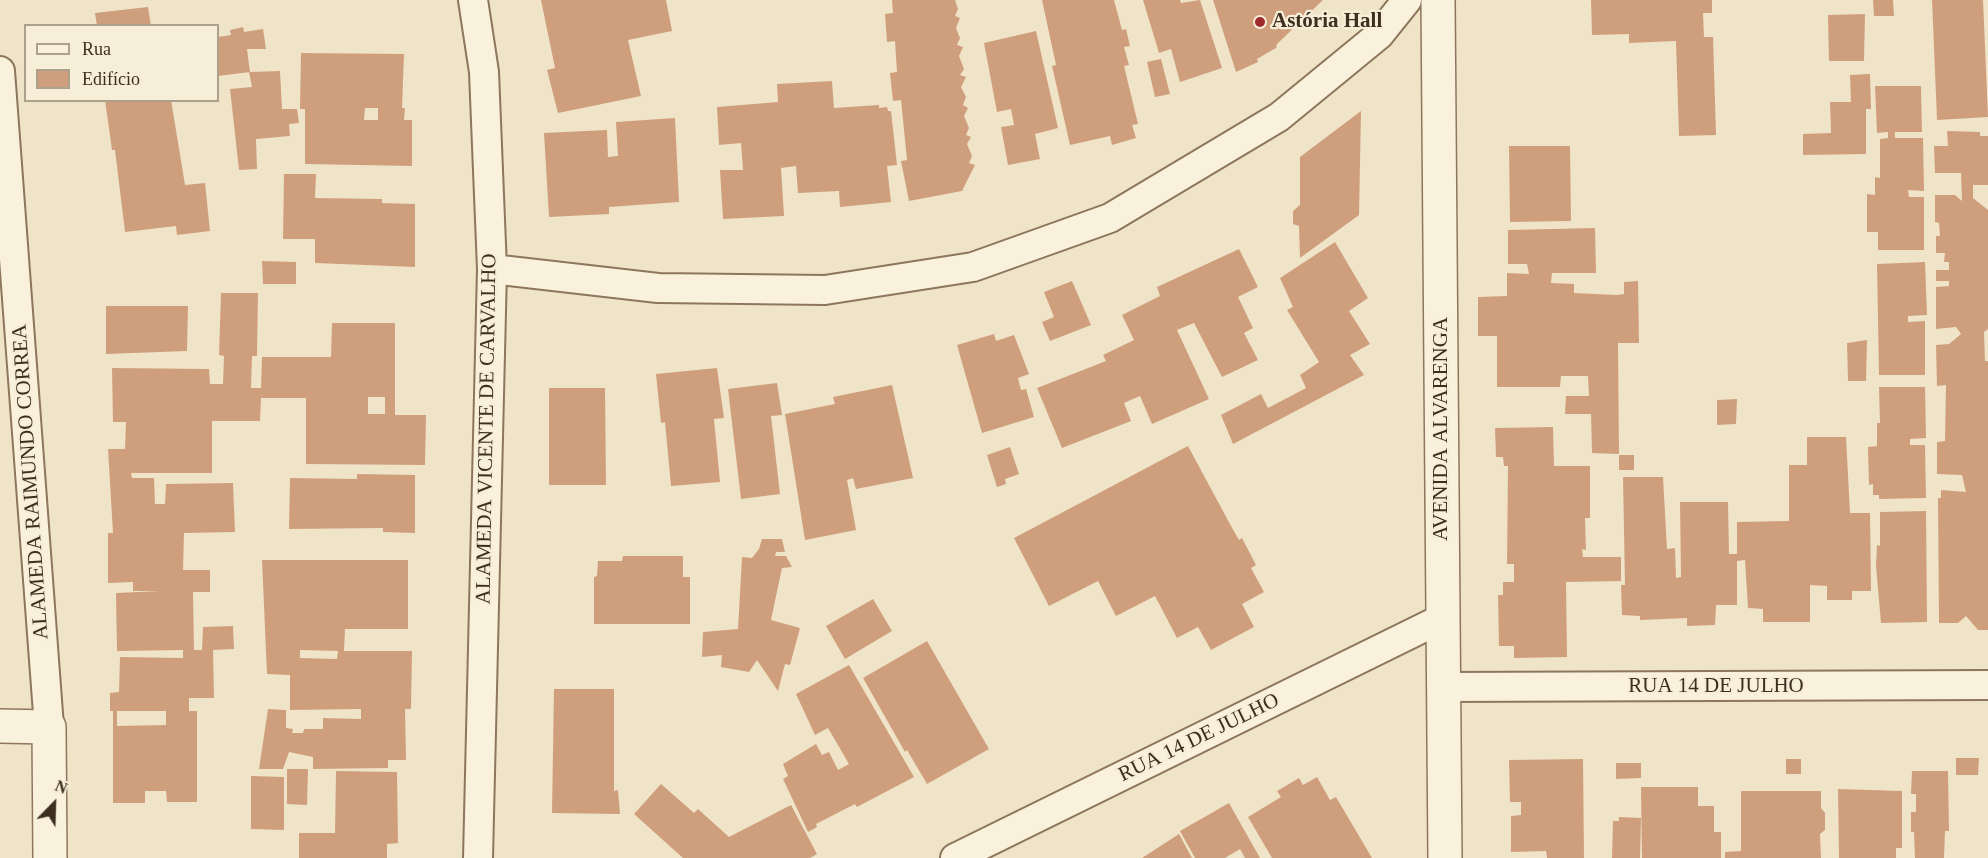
<!DOCTYPE html>
<meta charset="utf-8">
<style>
body{margin:0}
#map{position:relative;width:1988px;height:858px;overflow:hidden;background:#f0e4c8;font-family:"Times New Roman",serif}
canvas{display:block}
.legend{position:absolute;left:24px;top:24px;width:195px;height:78px;box-sizing:border-box;background:#f7eed8;border:2px solid #ada18e;margin:0;padding:8px 10px;list-style:none;font-size:18px;color:#3d2e20}
.legend li{display:flex;align-items:center;gap:12px;height:30px}
.legend b{width:30px;border:2px solid #ada18e}
.north{position:absolute;left:24px;top:774px;width:60px;height:60px;-webkit-text-stroke:4px #f7eed8;paint-order:stroke;rotate:23deg;font-size:16px;font-weight:700;line-height:24px;text-align:center;color:#3d2e20}
.north::after{content:'';display:block;margin:auto;width:21px;height:27px;background:#3d2e20;clip-path:polygon(50% 0,100% 100%,50% 72%,0 100%)}
</style>
<div id="map">
<canvas width="1988" height="858"></canvas>
<ul class="legend">
<li><b style="height:8px;background:#faf1dc"></b>Rua</li>
<li><b style="height:16px;background:#cf9f7d"></b>Edifício</li>
</ul>
<div class="north">N</div>
</div>
<script>
const g = document.querySelector('canvas').getContext('2d');
g.lineJoin = 'round';
function fillPath(path, color) { g.fillStyle = color; g.fill(path, 'evenodd'); }
const shape = rows => new Path2D(rows.map(r => 'M' + r).join(''));
function strokePath(path, color, width, dash) { g.strokeStyle = color; g.lineWidth = width; g.lineCap = dash ? 'butt' : 'round'; g.setLineDash(dash || []); g.stroke(path); }
function label(font, color, halo, rows, align = 'center') {
  g.font = font + ' "Times New Roman",serif'; g.lineWidth = 4.5; g.setLineDash([]); g.textBaseline = 'middle'; g.strokeStyle = halo; g.fillStyle = color; for (const [text, x, y, turn = 0] of rows) {
    g.save(); g.translate(x, y); g.rotate((+turn || 0) * Math.PI / 180); g.textAlign = isNaN(turn) ? turn : align; if (halo) g.strokeText(text, 0, 0); g.fillText(text, 0, 0); g.restore();
  }
}
const building = shape([
 [541,0,666,0,672,31,628,40,641,96,558,113,547,70,555,68],
 [892,0,955,0,958,9,955,16,960,18,956,28,960,38,957,45,963,47,959,56,964,69,960,75,966,77,961,87,966,97,963,105,968,108,964,116,969,128,966,135,971,137,967,144,972,156,969,163,975,165,962,191,909,201,901,161,907,160,901,100,893,101,890,73,897,72,895,41,887,42,885,14,893,13],
 [1042,0,1114,0,1122,30,1126,29,1130,46,1124,47,1129,65,1124,66,1138,124,1132,125,1136,138,1112,145,1110,136,1070,145,1052,66,1056,65],
 [1143,0,1180,0,1181,3,1200,0,1222,68,1180,82,1171,49,1159,53],
 [1213,0,1323,0,1277,44,1276,48,1257,59,1258,62,1236,72],
 [1591,0,1712,0,1712,13,1703,13,1704,37,1713,37,1716,135,1679,136,1676,41,1629,43,1629,34,1592,35],
 [1873,0,1893,0,1894,16,1874,16],
 [1932,0,1983,0,1988,117,1937,120],
 [148,7,151,26,97,26,95,13],
 [1865,14,1864,61,1829,61,1828,15],
 [243,27,244,32,263,29,266,49,247,49,250,72,218,76,218,37,231,35,230,30],
 [1036,31,1058,128,1035,134,1040,159,1008,165,1001,127,1014,125,1011,109,997,112,984,43],
 [301,53,404,54,402,108,405,108,404,120,412,120,412,166,305,164,305,109,300,109],
 [365,108,378,108,378,120,364,120],
 [1161,59,1170,94,1155,97,1147,62],
 [280,71,282,109,297,109,299,123,289,124,290,136,256,139,257,169,239,170,230,89,252,87,249,72],
 [1870,74,1871,109,1866,109,1866,154,1803,155,1803,134,1831,133,1830,102,1851,102,1850,75],
 [832,81,834,108,879,105,879,108,887,107,888,111,891,111,897,165,887,166,891,202,840,207,839,191,798,193,796,166,781,168,784,216,723,219,720,170,743,170,741,143,719,145,717,107,778,102,777,84],
 [1875,86,1921,86,1922,132,1895,132,1895,138,1923,138,1924,191,1908,190,1909,197,1924,197,1924,250,1878,250,1878,232,1867,232,1867,194,1875,195,1875,177,1880,178,1880,139,1888,138,1888,132,1877,133],
 [105,100,171,100,185,185,205,183,210,231,177,235,176,226,125,232,115,150,112,150],
 [1361,111,1359,215,1300,258,1299,226,1293,224,1293,211,1300,205,1300,157],
 [675,118,679,202,609,207,609,214,549,217,544,133,607,130,608,157,618,156,616,122],
 [1947,131,1980,132,1980,136,1988,136,1988,185,1973,185,1973,198,1988,210,1988,329,1984,332,1985,361,1988,361,1988,630,1978,630,1966,616,1958,623,1939,623,1938,498,1941,498,1941,490,1966,492,1962,475,1937,474,1937,442,1945,441,1946,385,1937,386,1936,345,1949,344,1961,334,1956,327,1936,329,1936,287,1949,286,1949,281,1936,281,1936,270,1949,270,1949,262,1944,262,1945,253,1936,253,1936,236,1940,236,1939,223,1935,222,1935,195,1955,195,1962,201,1961,173,1935,173,1934,146,1948,146],
 [1509,146,1570,146,1571,221,1510,222],
 [284,174,316,174,315,198,382,199,382,203,415,204,415,267,315,263,315,239,283,239],
 [1595,228,1596,273,1552,273,1551,283,1574,284,1574,293,1617,295,1624,294,1624,282,1638,281,1639,343,1618,343,1619,454,1592,453,1591,414,1565,414,1566,396,1589,396,1588,376,1561,376,1560,387,1497,387,1497,336,1478,336,1478,297,1507,296,1507,273,1529,274,1527,264,1508,264,1508,230],
 [1335,242,1368,298,1349,311,1370,344,1350,355,1364,375,1233,444,1221,415,1261,394,1268,408,1306,388,1300,375,1319,362,1287,310,1293,307,1280,278],
 [1239,249,1258,287,1238,297,1253,328,1244,333,1258,360,1222,377,1194,323,1177,330,1209,399,1152,424,1140,396,1124,403,1131,421,1062,448,1037,388,1106,361,1103,355,1134,340,1122,315,1160,296,1157,287],
 [262,261,296,262,296,284,263,284],
 [1925,262,1927,315,1908,316,1908,322,1925,321,1925,375,1879,375,1877,264],
 [1072,281,1091,325,1050,341,1042,322,1054,317,1044,292],
 [221,293,258,293,257,356,252,356,251,388,261,388,262,357,331,357,332,323,395,323,395,415,426,415,425,465,306,464,306,398,261,398,260,421,212,421,212,473,131,473,132,478,154,478,155,504,165,504,166,484,233,483,235,532,184,533,183,570,210,570,210,592,193,592,194,650,202,650,203,627,233,626,234,649,213,650,214,698,189,698,189,711,197,711,197,802,167,802,166,791,145,791,145,803,113,803,113,711,110,711,110,693,119,692,120,657,183,658,183,650,117,651,116,593,161,591,133,591,133,582,108,583,108,533,113,533,108,449,125,449,126,422,113,422,112,368,209,369,210,384,223,384,224,356,219,355],
 [368,397,385,397,385,414,368,414],
 [117,711,166,711,166,725,117,726],
 [106,306,188,306,187,351,106,354],
 [994,334,996,341,1014,335,1029,374,1018,378,1021,390,1026,389,1034,417,982,433,957,345],
 [1867,340,1866,381,1848,381,1847,343],
 [717,368,724,418,714,419,720,482,671,486,665,422,661,423,656,374],
 [777,383,782,415,771,416,780,494,741,499,728,389],
 [892,385,913,478,856,489,853,478,847,480,856,530,805,540,785,414,835,404,833,397],
 [1879,387,1925,387,1926,438,1910,439,1910,445,1925,445,1926,498,1879,499,1879,495,1873,495,1873,484,1869,485,1868,447,1877,446,1877,423,1880,423],
 [549,388,605,388,606,485,549,485],
 [1737,399,1736,424,1717,425,1717,400],
 [1553,427,1554,466,1590,466,1590,518,1585,518,1586,550,1582,549,1583,557,1621,557,1621,581,1566,582,1567,657,1514,658,1514,646,1499,646,1498,595,1503,595,1503,582,1514,582,1514,564,1507,564,1508,466,1504,466,1503,457,1496,457,1495,428],
 [1807,437,1846,437,1850,513,1870,513,1871,591,1852,591,1852,600,1827,600,1827,586,1810,585,1810,622,1763,622,1763,609,1748,608,1745,560,1737,561,1737,605,1716,605,1715,625,1687,626,1687,618,1640,620,1640,616,1622,615,1621,585,1625,585,1623,477,1663,477,1667,549,1675,548,1676,578,1681,577,1680,502,1728,502,1729,554,1737,554,1737,522,1789,521,1789,465,1807,465],
 [1188,446,1231,526,1239,540,1242,538,1256,565,1251,568,1264,592,1242,604,1254,627,1211,650,1198,627,1177,638,1155,596,1116,616,1098,581,1049,606,1014,538],
 [1010,447,1019,474,1005,479,1006,484,997,487,987,455],
 [1619,455,1634,455,1634,470,1619,470],
 [357,474,415,475,415,533,383,532,383,528,289,529,290,478,357,479],
 [1926,511,1927,622,1881,623,1876,566,1877,545,1880,546,1880,512],
 [762,539,782,539,785,552,776,552,775,556,786,556,792,567,782,568,771,620,800,628,790,665,785,664,778,691,757,660,749,672,721,667,722,655,702,657,703,632,738,629,742,557,752,558,759,549],
 [623,556,683,556,683,577,690,577,690,624,594,624,594,577,597,576,598,561,622,561],
 [262,560,408,560,408,629,345,629,344,651,412,651,411,709,405,709,406,760,388,760,388,768,313,769,313,757,289,752,283,769,259,769,268,709,286,710,286,728,293,729,292,733,303,733,304,729,323,729,323,718,361,719,361,709,290,710,290,675,267,674],
 [300,650,338,651,337,659,300,658],
 [873,599,892,631,845,659,826,626],
 [927,641,989,749,927,784,907,750,905,752,863,678],
 [849,665,914,777,857,807,855,804,816,824,817,827,808,832,783,779,788,776,783,764,816,744,822,755,829,752,838,770,849,764,828,728,815,735,796,694],
 [554,689,614,689,614,791,618,790,620,814,552,813],
 [1956,758,1979,758,1978,775,1956,775],
 [1583,759,1584,858,1547,858,1546,851,1511,852,1511,816,1521,815,1521,802,1510,802,1509,760],
 [1786,759,1801,759,1801,774,1786,774],
 [1616,763,1641,763,1641,778,1616,779],
 [287,769,308,769,307,805,287,804],
 [336,771,397,772,398,843,387,844,387,858,299,858,299,833,335,833],
 [1912,771,1948,771,1949,831,1945,831,1944,858,1915,858,1914,832,1911,832,1911,812,1916,812,1916,794,1911,794],
 [251,776,284,777,284,830,251,829],
 [1317,777,1330,800,1336,797,1372,858,1272,858,1248,817,1281,797,1277,791,1299,778,1303,785],
 [661,784,694,813,698,809,729,837,791,805,817,854,810,858,683,858,634,814],
 [1641,787,1698,787,1698,806,1714,806,1714,832,1721,832,1721,858,1642,858],
 [1838,789,1902,791,1902,848,1896,848,1896,858,1839,858],
 [1741,791,1821,791,1821,808,1825,813,1825,830,1820,834,1821,858,1725,858,1725,852,1741,851],
 [1229,803,1260,858,1245,858,1240,849,1225,858,1195,858,1180,831],
 [1619,817,1641,818,1640,858,1612,858,1613,821,1619,821],
 [1179,834,1192,858,1142,858]
]);
const minor = shape([
 [473,0,484,72,492,269,478,858],
 [0,71,49,727],
 [492,269,658,288,825,290,973,267,1110,218,1279,117,1379,35,1407,0],
 [1443,687,1988,685],
 [955,858,1443,618]
]);
const tertiary = shape([
 [1438,0,1445,858],
 [0,726,49,727,50,858]
]);
const markers = [
 [1260,22,6,"#9e2a2b"]
];
const poiNames = [
 ["Astória Hall",1272,22]
];
const streetNames = [
 ["ALAMEDA VICENTE DE CARVALHO",487,429,-89],
 ["AVENIDA ALVARENGA",1441,429,-90],
 ["ALAMEDA RAIMUNDO CORREA",31,482,-94],
 ["RUA 14 DE JULHO",1716,686],
 ["RUA 14 DE JULHO",1199,738,-26]
];
fillPath(building, '#cf9f7d');
strokePath(minor, '#8d765c', 32);
strokePath(tertiary, '#8d765c', 36);
strokePath(minor, '#faf1dc', 28);
strokePath(tertiary, '#faf1dc', 33);
for (const [x, y, r, color] of markers) { const dot = new Path2D(); dot.arc(x, y, r, 0, 2 * Math.PI); g.fillStyle = color; g.fill(dot); strokePath(dot, '#f7eed8', 2); }
label('bold 21px', '#3d2e20', '#f7eed8', poiNames, 'left');
label('21px', '#3d2e20', '#f7eed8', streetNames);
</script>
